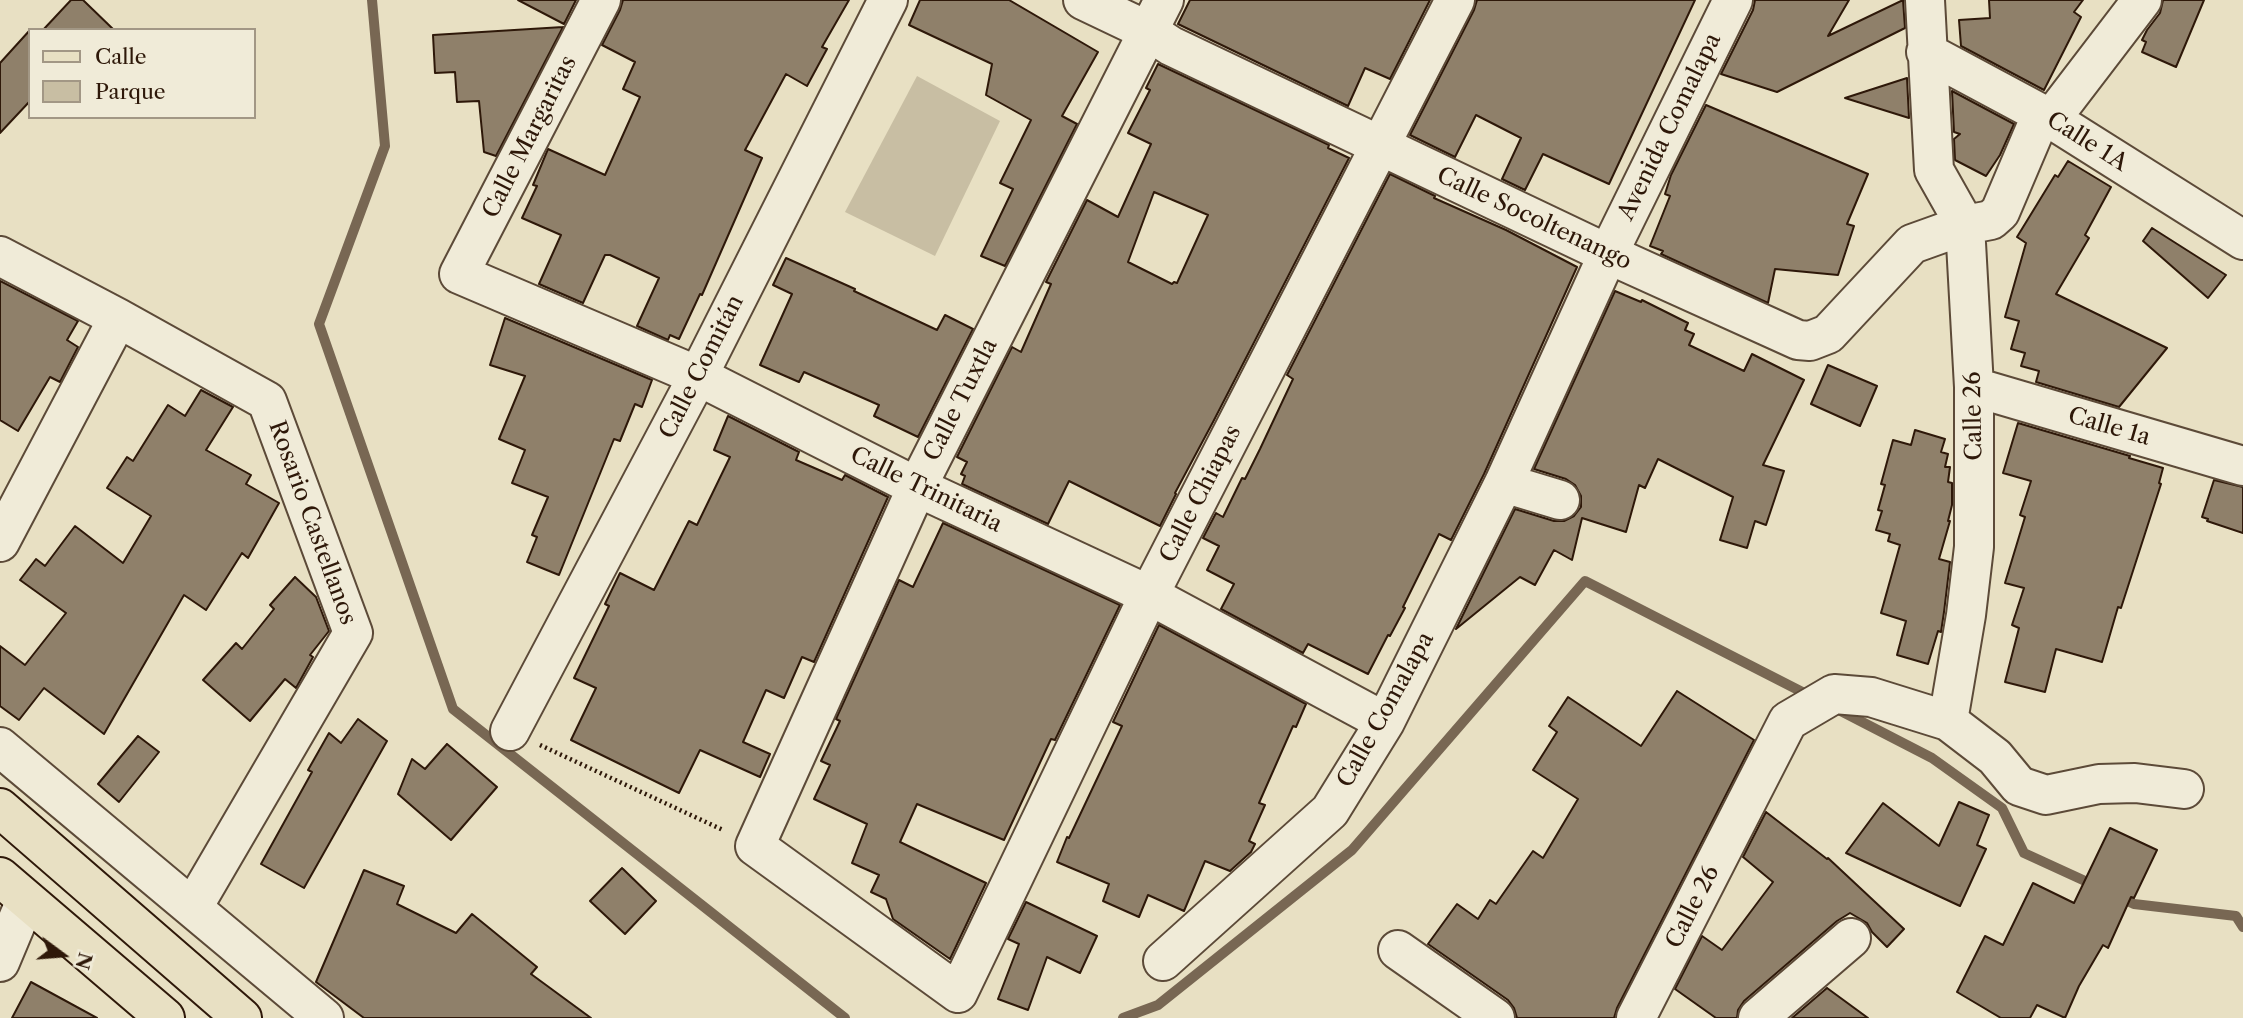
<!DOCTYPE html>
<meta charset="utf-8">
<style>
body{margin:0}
#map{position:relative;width:2243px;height:1018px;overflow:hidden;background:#e8e0c3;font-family:"Libre Caslon Text",serif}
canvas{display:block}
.legend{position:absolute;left:28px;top:28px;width:228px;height:91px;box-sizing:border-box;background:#f0ebd8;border:2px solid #a29785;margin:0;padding:9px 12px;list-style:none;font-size:21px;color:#2e1809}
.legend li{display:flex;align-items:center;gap:14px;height:35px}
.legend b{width:35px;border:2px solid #a29785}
.north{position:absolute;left:28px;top:920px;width:70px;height:70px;-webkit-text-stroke:5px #f0ebd8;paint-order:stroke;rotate:106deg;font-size:19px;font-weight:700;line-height:28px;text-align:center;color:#2e1809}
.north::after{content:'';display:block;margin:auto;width:24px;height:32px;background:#2e1809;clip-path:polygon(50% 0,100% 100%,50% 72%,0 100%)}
</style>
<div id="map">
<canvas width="2243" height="1018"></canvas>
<ul class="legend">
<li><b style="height:9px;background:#e8e0c3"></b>Calle</li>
<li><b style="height:19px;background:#c8bea3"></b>Parque</li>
</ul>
<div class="north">N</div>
</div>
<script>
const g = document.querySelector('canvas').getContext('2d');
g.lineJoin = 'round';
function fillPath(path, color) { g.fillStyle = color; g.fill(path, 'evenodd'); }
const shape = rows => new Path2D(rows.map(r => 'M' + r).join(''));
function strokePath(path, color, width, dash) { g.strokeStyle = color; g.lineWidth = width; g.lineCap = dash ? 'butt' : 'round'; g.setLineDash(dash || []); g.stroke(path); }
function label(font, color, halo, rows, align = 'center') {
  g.font = font + ' "Libre Caslon Text",serif'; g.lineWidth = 5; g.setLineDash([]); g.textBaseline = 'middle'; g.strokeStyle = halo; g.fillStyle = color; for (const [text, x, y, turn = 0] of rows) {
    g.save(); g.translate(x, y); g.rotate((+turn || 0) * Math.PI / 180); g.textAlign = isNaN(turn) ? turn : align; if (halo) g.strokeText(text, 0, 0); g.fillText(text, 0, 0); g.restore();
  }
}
const green = shape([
 [917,76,1000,121,935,256,845,212]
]);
const stream = shape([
 [372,0,385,146,319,324,453,709,845,1018],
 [1835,708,1932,758,2002,808,2024,853,2096,886],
 [2119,897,2134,904,2236,916,2243,927],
 [1123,1018,1158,1005,1352,850,1585,581,1812,697]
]);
const building = shape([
 [71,0,83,0,114,30,43,30,71,0],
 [518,0,576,0,564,24,518,0],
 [623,0,849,0,822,47,827,49,807,86,786,74,745,150,762,158,702,295,700,294,679,339,670,335,668,340,637,326,659,278,610,255,605,255,583,303,539,284,561,235,522,218,537,186,533,185,548,149,605,175,640,97,623,89,635,62,602,45,620,10,623,0],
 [920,0,1009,0,1098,52,1062,116,1077,124,1005,266,981,256,1013,189,1000,183,1031,120,986,95,992,64,909,25,920,0],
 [1190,0,1430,0,1390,79,1365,68,1348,106,1178,24,1190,0],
 [1477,0,1695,0,1609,184,1543,154,1525,190,1502,179,1521,138,1476,115,1455,157,1410,135,1474,10,1477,0],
 [1755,0,1849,0,1828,36,1903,0,1905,28,1777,92,1721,74,1753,10,1755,0],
 [1989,0,2083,0,2074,12,2081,17,2044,90,1961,46,1959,20,1990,18,1989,0],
 [2163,0,2204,0,2176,67,2142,52,2146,42,2142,40,2147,30,2160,13,2163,0],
 [563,27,496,156,484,152,479,101,457,102,455,72,435,73,433,35,563,27],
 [30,30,30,101,0,133,0,63,30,30],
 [1158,64,1329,145,1328,148,1349,158,1213,422,1175,493,1176,494,1160,526,1069,481,1048,524,962,484,965,476,961,474,967,462,957,457,1012,347,1021,352,1051,284,1046,282,1087,200,1118,217,1151,144,1128,133,1150,90,1146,88,1158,64],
 [1154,192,1208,215,1177,283,1174,282,1172,284,1128,262,1154,192],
 [1907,78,1909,118,1845,98,1907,78],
 [1952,91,2014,124,2000,155,1986,176,1955,160,1954,139,1960,134,1954,132,1952,91],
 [1706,105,1868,174,1847,224,1854,226,1838,275,1775,269,1768,303,1661,254,1663,251,1650,246,1670,196,1665,194,1671,175,1706,105],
 [2068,161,2111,187,2085,235,2089,238,2056,294,2167,348,2119,407,2036,382,2039,371,2021,366,2025,353,2011,349,2019,321,2005,317,2026,243,2017,237,2055,175,2058,177,2068,161],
 [1390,174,1435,196,1434,198,1506,230,1577,267,1484,474,1451,540,1439,534,1403,607,1405,608,1390,636,1388,635,1368,674,1308,644,1303,653,1221,609,1234,584,1207,570,1219,546,1203,538,1216,513,1223,517,1242,478,1245,479,1260,449,1293,379,1287,375,1390,174],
 [2152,228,2226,275,2208,298,2143,241,2152,228],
 [786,258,855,289,854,291,937,330,945,315,973,329,918,437,874,416,879,405,804,372,799,382,760,365,792,294,773,285,786,258],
 [0,281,78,321,67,340,78,347,60,382,50,377,18,431,0,420,0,281],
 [1615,291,1641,302,1642,300,1688,323,1685,330,1694,334,1689,345,1744,371,1752,354,1804,380,1763,465,1784,471,1766,525,1755,521,1747,548,1720,540,1733,497,1658,459,1645,488,1639,485,1626,532,1582,518,1572,560,1554,550,1535,585,1520,577,1456,629,1515,509,1554,521,1564,521,1574,516,1581,507,1581,496,1575,485,1566,479,1534,469,1615,291],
 [505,318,652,380,642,407,635,404,620,441,614,439,559,575,527,562,537,537,532,535,548,497,512,483,525,450,499,439,525,376,490,365,505,318],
 [1828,365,1877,386,1860,426,1811,404,1828,365],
 [201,390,233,407,206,450,251,475,246,484,279,503,248,558,242,553,206,610,184,595,104,734,44,688,19,720,0,706,0,646,25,665,66,613,20,580,36,559,45,566,75,526,123,563,151,516,107,488,127,457,133,461,168,405,185,416,201,390],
 [728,416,799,452,796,460,842,480,845,475,888,497,814,662,802,657,784,698,766,690,743,742,770,754,760,777,700,750,679,793,571,740,596,688,574,678,609,606,605,604,620,573,654,590,689,521,697,525,730,457,714,450,728,416],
 [2018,423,2130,456,2129,458,2163,468,2159,483,2161,484,2121,608,2118,607,2102,662,2056,649,2045,692,2005,682,2019,628,2012,625,2024,588,2005,583,2025,517,2020,515,2031,481,2003,473,2018,423],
 [1915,430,1945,439,1941,452,1948,454,1945,467,1950,467,1948,482,1952,483,1952,505,1948,521,1950,521,1939,559,1950,562,1944,612,1941,632,1938,631,1928,664,1897,655,1906,621,1881,613,1900,545,1888,541,1890,534,1876,530,1882,511,1878,510,1885,485,1881,484,1893,440,1911,445,1915,430],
 [2214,480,2243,487,2243,533,2207,521,2208,519,2202,517,2214,480],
 [943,523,1120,605,1055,740,1051,739,1004,840,917,804,900,842,986,883,950,959,893,919,886,899,871,892,879,875,852,863,867,824,814,799,830,765,821,761,840,721,836,719,899,580,913,587,943,523],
 [295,577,316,597,329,631,310,655,313,657,296,688,285,679,250,721,203,680,236,643,242,649,274,609,270,605,295,577],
 [1159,625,1306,704,1296,727,1293,726,1259,803,1265,805,1249,841,1255,844,1251,852,1230,871,1205,861,1184,911,1148,895,1139,917,1103,901,1109,884,1057,862,1067,837,1069,838,1122,726,1113,722,1159,625],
 [1677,691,1754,740,1617,1008,1614,1018,1517,1018,1514,1008,1508,1000,1428,944,1457,904,1478,919,1490,900,1496,904,1533,851,1543,858,1578,799,1533,770,1557,732,1549,726,1568,697,1641,746,1677,691],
 [358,719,387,741,304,888,261,864,312,772,308,770,329,733,341,743,358,719],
 [138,736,159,752,119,802,98,784,138,736],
 [447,744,497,787,451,840,398,794,412,759,425,769,447,744],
 [1959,802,1989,815,1977,845,1986,849,1960,906,1846,853,1883,803,1939,846,1959,802],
 [1766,812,1827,859,1828,858,1904,929,1887,947,1872,932,1867,923,1850,913,1837,921,1744,1001,1738,1010,1737,1018,1716,1018,1675,989,1702,936,1722,950,1773,882,1743,857,1766,812],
 [2110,828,2157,850,2134,898,2131,897,2108,948,2103,945,2079,986,2065,1018,2037,1005,2030,1018,2001,1018,1957,992,1985,936,2003,945,2033,883,2074,903,2110,828],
 [622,868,656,901,625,934,590,901,622,868],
 [364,870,404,886,397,904,456,933,472,914,537,967,531,974,591,1018,364,1018,316,982,364,870],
 [1026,902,1097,936,1080,973,1047,957,1028,1010,998,999,1019,944,1008,939,1026,902],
 [31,982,97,1018,12,1018,31,982],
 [1827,988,1868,1018,1792,1018,1827,988]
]);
const path = shape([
 [540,745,723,830]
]);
const minor = shape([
 [601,0,459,274,698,376,917,487,1149,595,1385,722],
 [1083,0,1148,31,1171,46,1608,254,1798,340,1810,341,1828,334,1912,244,1965,225,1991,220,2000,212,2037,125,2051,119,2142,0],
 [1164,0,917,487,755,846,958,993,1149,595,1455,0],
 [1926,52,2051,119,2243,240],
 [0,256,118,318,267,401,353,633,193,907],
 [1974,387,2243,466],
 [1504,483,1560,500],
 [0,542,118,318],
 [1948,721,1995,757,2019,786,2046,795,2099,784,2135,783,2184,789],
 [510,731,698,376,888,0],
 [0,747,324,1018],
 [1398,950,1495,1018],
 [1163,961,1330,811,1385,722,1504,483,1608,254,1733,0],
 [0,962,26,900],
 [1636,1018,1788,721,1834,694,1871,697,1948,721,1966,615,1974,547,1974,387,1965,225,1934,170,1925,0],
 [1758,1018,1851,938]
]);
const major = shape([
 [0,808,242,1018],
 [0,877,165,1018]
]);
const streetNames = [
 ["Avenida Comalapa",1670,127,-64],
 ["Calle Margaritas",530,137,-63],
 ["Calle 1A",2087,142,32],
 ["Calle Socoltenango",1534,219,25],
 ["Calle Comitán",702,367,-63],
 ["Calle Tuxtla",961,400,-63],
 ["Calle 26",1974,416,-91],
 ["Calle 1a",2109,427,16],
 ["Calle Trinitaria",926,490,26],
 ["Calle Chiapas",1201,494,-63],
 ["Rosario Castellanos",312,523,70],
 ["Calle Comalapa",1386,710,-61],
 ["Calle 26",1693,907,-63]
];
fillPath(green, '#c8bea3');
strokePath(stream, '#786753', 10);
fillPath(building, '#8f806a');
strokePath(building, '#2e1809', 2);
strokePath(minor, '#5c4a38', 42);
strokePath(major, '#2e1809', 42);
strokePath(path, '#2e1809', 4.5, [2, 3.5]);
strokePath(minor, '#f0ebd8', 38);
strokePath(major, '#e8e0c3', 38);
label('23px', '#2e1809', '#f0ebd8', streetNames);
</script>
